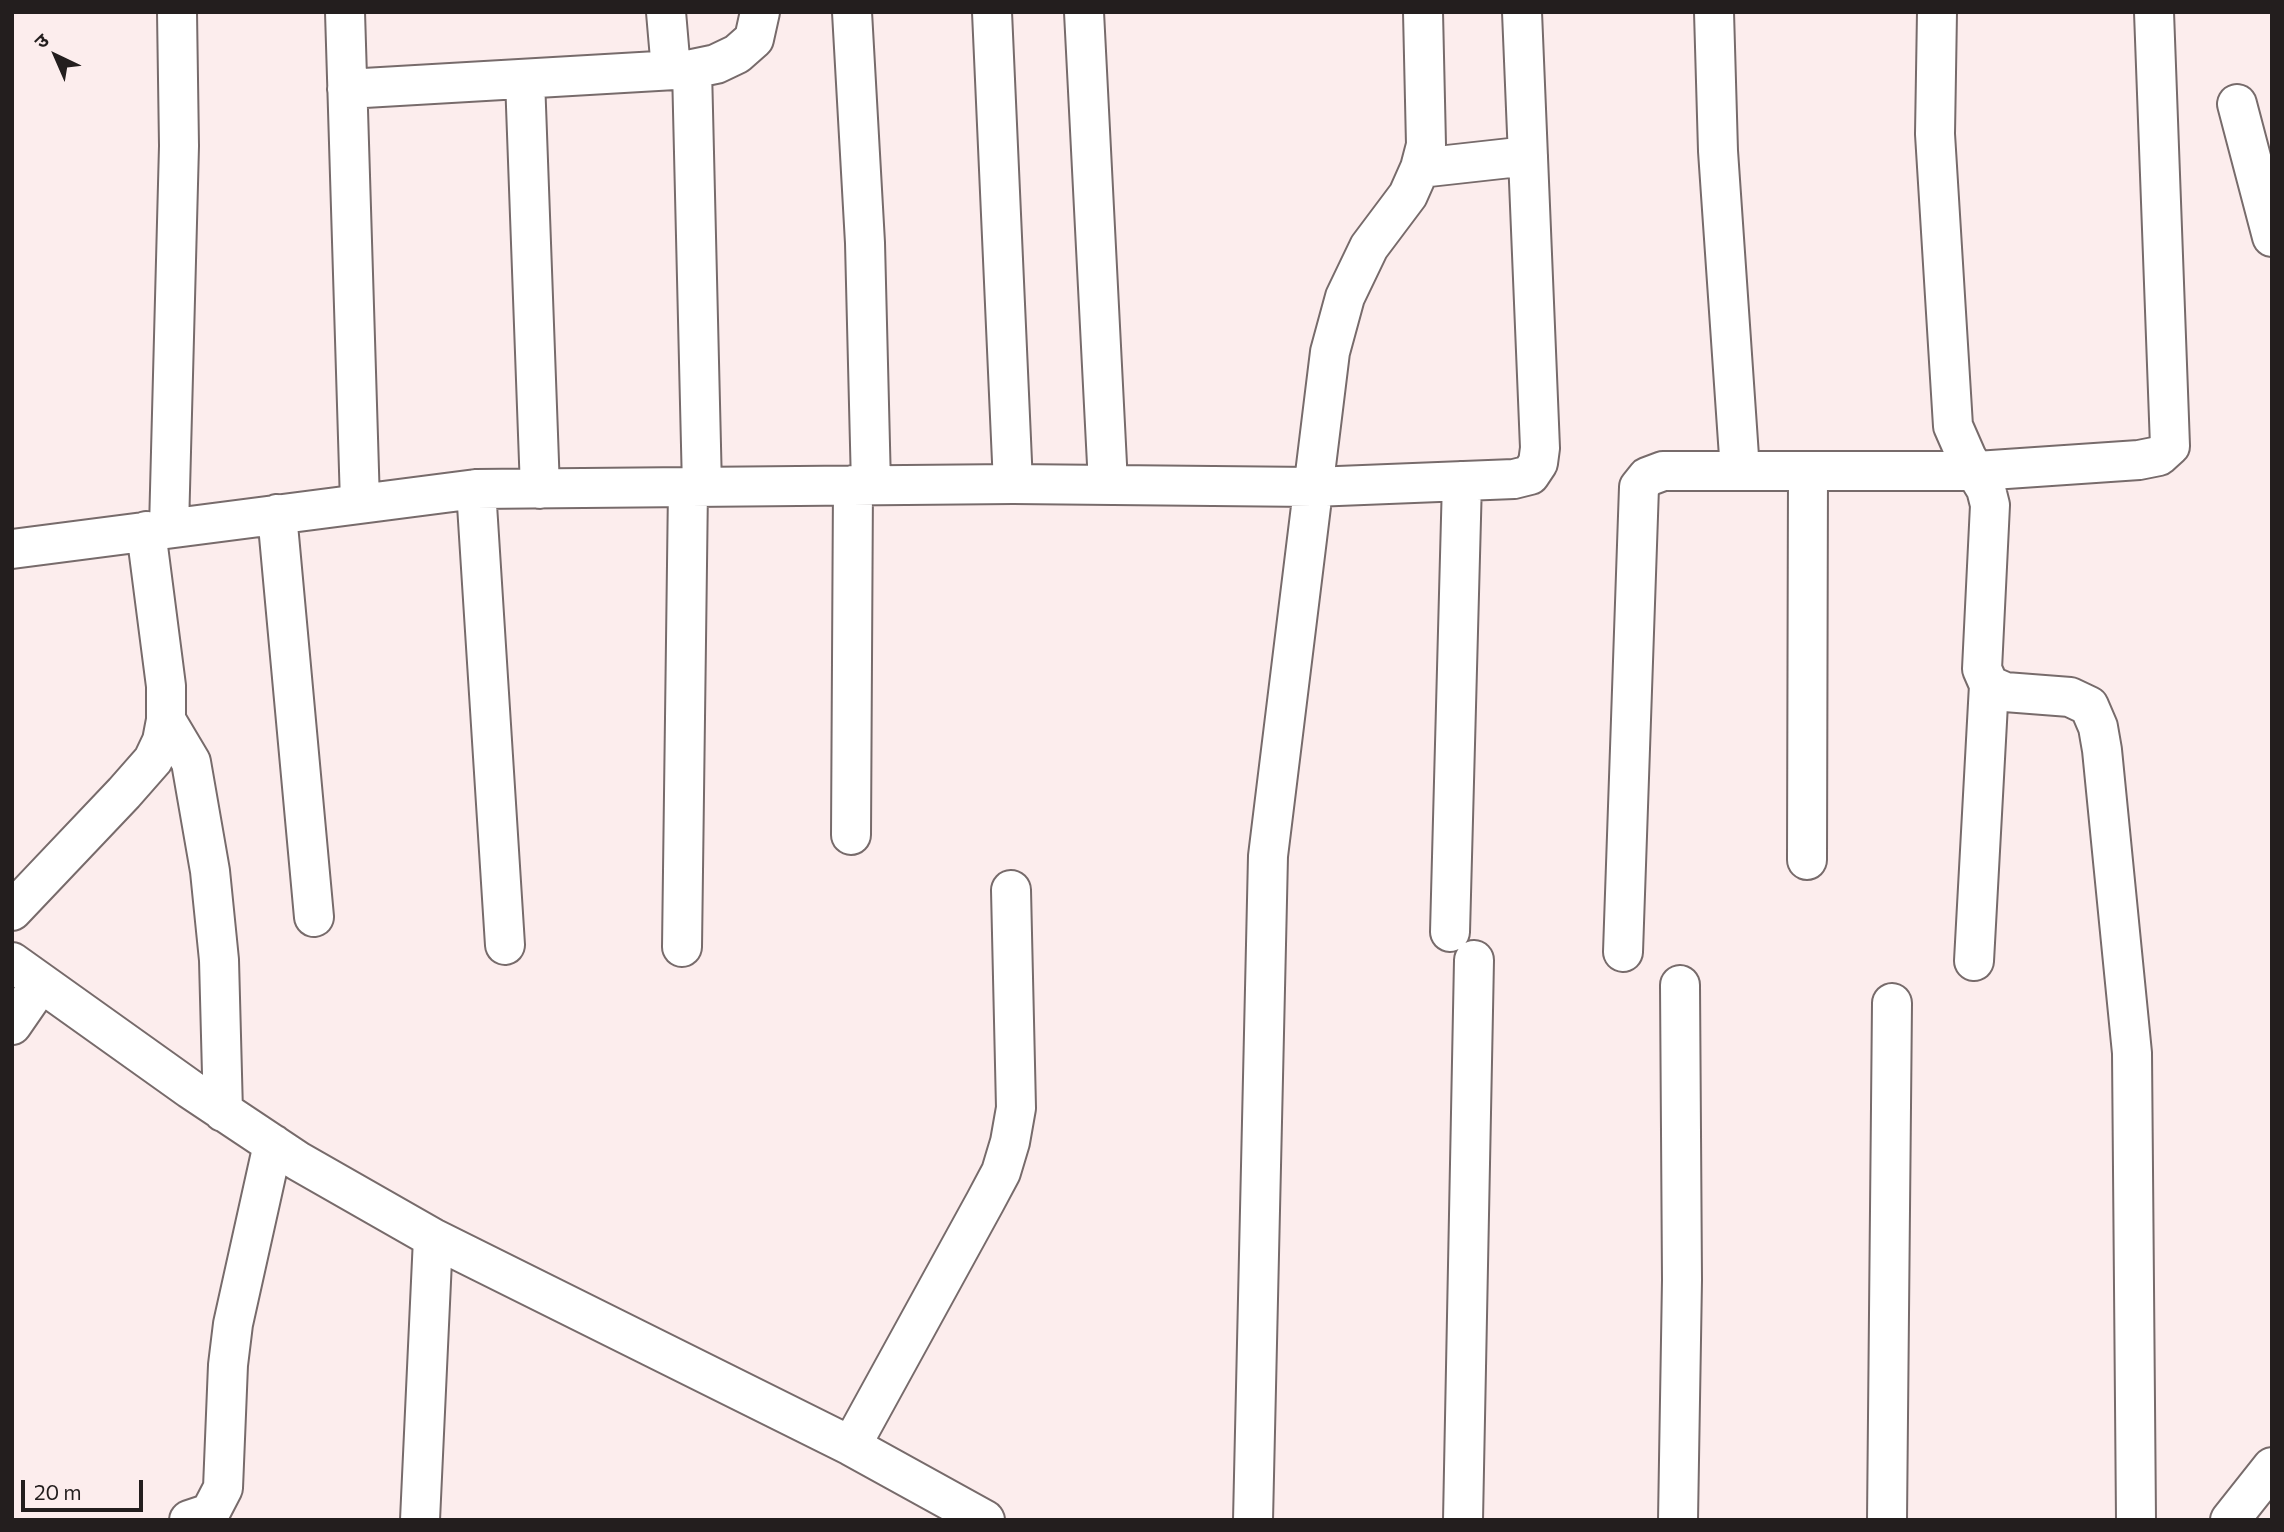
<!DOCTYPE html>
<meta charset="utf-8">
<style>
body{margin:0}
#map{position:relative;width:2284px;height:1532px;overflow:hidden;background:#fceded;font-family:Commissioner,"Noto Sans Devanagari",sans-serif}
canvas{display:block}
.frame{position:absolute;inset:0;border:14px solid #231e1e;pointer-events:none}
.north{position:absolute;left:21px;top:21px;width:70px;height:70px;-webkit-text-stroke:5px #fceded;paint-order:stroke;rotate:316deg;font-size:19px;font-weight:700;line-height:28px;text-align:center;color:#231e1e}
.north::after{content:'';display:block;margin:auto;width:24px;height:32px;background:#231e1e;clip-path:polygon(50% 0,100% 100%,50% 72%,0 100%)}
.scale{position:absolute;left:21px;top:1480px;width:122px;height:32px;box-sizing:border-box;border:4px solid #231e1e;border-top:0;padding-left:9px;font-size:21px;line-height:24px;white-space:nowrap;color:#231e1e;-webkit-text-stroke:5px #fceded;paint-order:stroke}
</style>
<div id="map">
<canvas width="2284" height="1532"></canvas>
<div class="frame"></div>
<div class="north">उ</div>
<div class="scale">20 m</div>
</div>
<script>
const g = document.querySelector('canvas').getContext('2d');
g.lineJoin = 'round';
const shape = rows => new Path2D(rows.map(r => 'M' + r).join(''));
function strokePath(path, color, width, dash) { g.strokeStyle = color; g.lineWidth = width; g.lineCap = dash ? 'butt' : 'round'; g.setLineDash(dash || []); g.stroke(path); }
const minor = shape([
 [345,12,360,503],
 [666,12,671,70],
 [852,12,865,243,871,485],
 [992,12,1013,484],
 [1084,12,1108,484],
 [1714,12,1718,151,1740,471],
 [1937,12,1935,134,1953,426,1967,458,1986,489,1990,505,1982,669,1989,685,2005,692,2070,697,2089,706,2098,727,2102,750,2132,1053,2136,1520],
 [692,69,702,487],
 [525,79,540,489],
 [347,89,692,69,716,64,737,54,754,39,760,12],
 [2237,104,2272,237],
 [1420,168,1528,156],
 [476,489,505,945],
 [277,514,314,917],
 [169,528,179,146,177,12],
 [12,549,476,489,1013,484,1313,487,1514,479,1530,475,1538,463,1540,448,1522,12],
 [166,720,191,762,210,871,219,960,223,1112],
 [851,835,853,485],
 [1807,860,1808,471],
 [12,911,124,793,153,760,162,741,166,720,166,686,146,531],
 [1450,932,1462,481],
 [682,947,688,488],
 [1623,952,1639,487,1647,477,1663,471,1977,471,2139,460,2159,456,2170,446,2154,12],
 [1974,961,1989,685],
 [12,962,190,1089,298,1161,433,1238,851,1446,985,1520],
 [12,1025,41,983],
 [851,1446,985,1202,1001,1172,1010,1142,1016,1108,1011,890],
 [189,1520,210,1513,223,1488,228,1365,233,1324,273,1144],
 [420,1520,433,1238],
 [1253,1520,1268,856,1330,352,1345,297,1369,247,1408,195,1420,168,1426,145,1423,12],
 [1463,1520,1474,960],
 [1678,1520,1682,1280,1680,985],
 [1887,1520,1892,1003]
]);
const secondary = shape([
 [2230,1520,2272,1467]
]);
strokePath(minor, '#776b6b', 42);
strokePath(secondary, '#776b6b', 42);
strokePath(minor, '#fff', 38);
strokePath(secondary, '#fff', 38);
</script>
